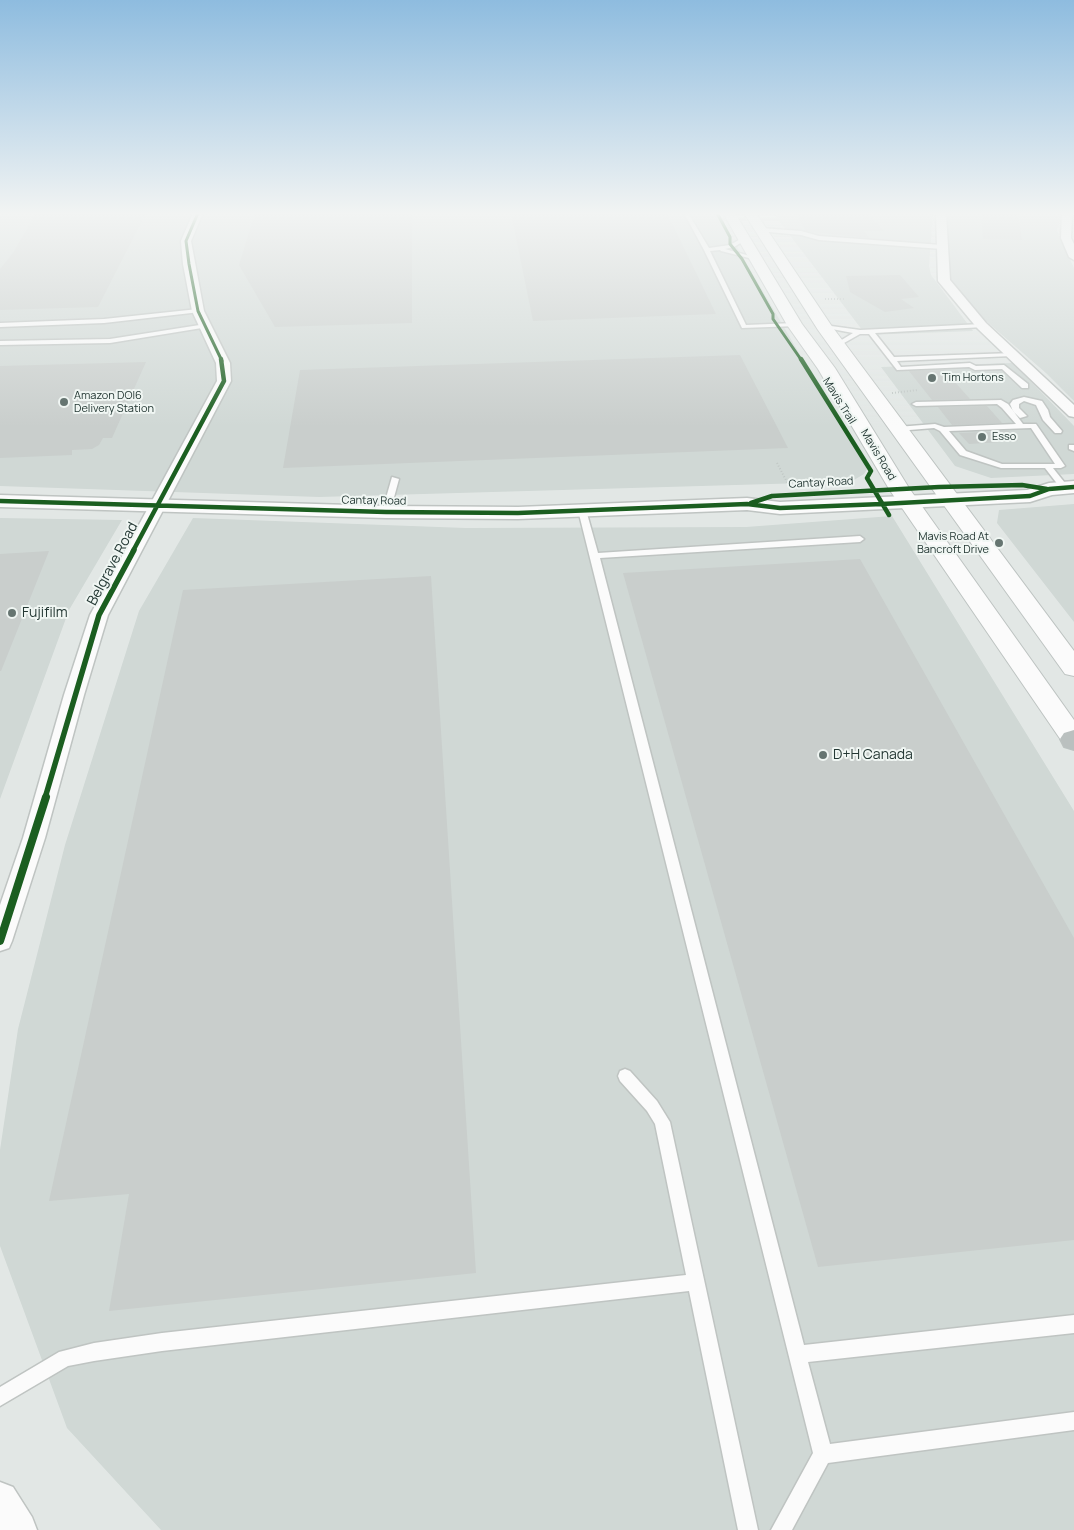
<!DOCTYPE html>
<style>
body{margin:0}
canvas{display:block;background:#e2e7e5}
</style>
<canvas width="1074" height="1530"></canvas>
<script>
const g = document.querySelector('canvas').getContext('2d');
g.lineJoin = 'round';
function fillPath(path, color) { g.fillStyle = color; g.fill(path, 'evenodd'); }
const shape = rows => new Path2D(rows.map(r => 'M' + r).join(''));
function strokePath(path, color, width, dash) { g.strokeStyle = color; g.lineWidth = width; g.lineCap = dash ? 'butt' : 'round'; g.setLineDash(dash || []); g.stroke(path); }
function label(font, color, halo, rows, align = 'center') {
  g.font = font + ' Manrope,sans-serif'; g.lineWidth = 4; g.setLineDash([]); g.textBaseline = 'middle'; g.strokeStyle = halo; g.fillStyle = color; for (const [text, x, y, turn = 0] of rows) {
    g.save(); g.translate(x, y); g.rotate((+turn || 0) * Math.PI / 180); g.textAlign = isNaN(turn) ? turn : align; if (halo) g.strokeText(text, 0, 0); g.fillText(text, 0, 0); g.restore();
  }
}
const built = shape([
 [0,213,717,213,867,469,864,474,854,480,840,482,319,497,0,486],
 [773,213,933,213,929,266,931,275,973,331,866,335],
 [948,213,1063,213,1057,231,1074,268,1074,401,1046,373,986,321,947,282],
 [1013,363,1074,426,1074,474,991,478,955,466,881,367],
 [1074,504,1074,622,997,523,999,510],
 [892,516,1074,811,1074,1530,161,1530,67,1428,0,1246,0,1150,18,1029,65,845,139,611,193,518,466,528,746,527],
 [0,518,122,520,69,610,0,799]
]);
const building = shape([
 [36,213,146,213,98,307,0,310,0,269,13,253],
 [255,213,412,213,412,323,275,327,239,265],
 [511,213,667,213,716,314,533,321],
 [794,213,868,213,884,231,864,231,869,238,812,232,806,231],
 [981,213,1018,213,1022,240,983,239],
 [900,275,919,297,901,299,914,308,885,312,850,292,846,276],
 [740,355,788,448,283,468,300,370],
 [146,362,112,438,103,438,99,445,92,449,72,450,72,455,0,458,0,366],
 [944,370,970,399,932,400,909,371],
 [987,406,1002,423,952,425,938,407],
 [1009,431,1018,441,969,444,959,433],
 [49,551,1,671,0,671,0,554],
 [860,559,1074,938,1074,1240,818,1267,623,573],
 [431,576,476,1273,109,1311,129,1194,49,1201,183,590]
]);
const path = shape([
 [825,299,846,299],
 [892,393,918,390],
 [777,463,789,486]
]);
const service = shape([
 [684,213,688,213,709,248,730,245,744,237,747,239,734,247,725,249,757,258,757,260,721,251,720,250,710,251,746,325,795,323,798,325,797,326,742,328,704,250,684,213],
 [761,228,801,231,819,236,942,245,945,247,942,249,819,240,801,235,759,231,761,228],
 [198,309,200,310,200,312,104,323,0,327,0,323,104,319,198,309],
 [206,324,208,325,208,327,110,343,0,345,0,341,110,339,206,324],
 [982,324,985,326,984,327,875,333,894,357,1014,353,1015,354,1012,356,897,361,901,367,970,363,976,366,1004,365,1028,384,1028,388,1022,388,1002,369,975,370,969,367,897,370,869,334,860,334,837,347,835,346,835,344,853,333,821,327,824,325,860,330,982,324],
 [1024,397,1042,401,1048,410,1050,417,1062,431,1061,433,1055,433,1043,420,1036,405,1024,401,1019,404,1019,408,1027,416,1020,418,1013,411,1010,404,1013,400,1024,397],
 [1001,400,1008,404,1023,424,1036,424,1065,466,1061,468,1053,468,1069,488,1068,490,1062,490,1045,468,1001,468,960,455,940,431,934,428,897,431,893,429,897,427,935,424,944,427,1016,424,1002,408,997,404,916,406,912,404,916,402,1001,400],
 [1031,428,1055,464,1002,464,966,451,949,431,1031,428],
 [1069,445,1074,445,1074,451,1069,449,1069,445],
 [392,477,399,479,390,512,386,515,382,512,392,477],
 [582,507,586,510,598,553,860,536,864,539,860,542,600,558,804,1345,1074,1315,1074,1333,808,1362,830,1444,1074,1412,1074,1430,828,1463,792,1530,771,1530,813,1453,578,510,582,507],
 [625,1069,630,1071,657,1101,670,1122,758,1530,738,1530,689,1291,162,1351,94,1361,68,1366,0,1406,0,1387,59,1352,94,1343,162,1333,686,1275,655,1124,647,1111,620,1081,618,1076,620,1071,625,1069]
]);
const minor = shape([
 [193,213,203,213,191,241,204,311,230,363,231,381,108,615,84,695,45,838,12,941,9,948,0,951,0,905,23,838,64,695,90,615,217,381,216,363,192,311,183,264,181,241,193,213],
 [936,213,946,213,950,280,986,323,1074,405,1074,417,1069,416,978,329,938,281,936,213],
 [1062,213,1072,213,1071,238,1074,244,1074,260,1069,257,1061,238,1062,213],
 [0,1482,13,1487,32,1517,37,1530,0,1530,0,1482]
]);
const tertiary = shape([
 [1074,481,1074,493,1052,495,1030,502,780,514,747,510,518,519,386,518,0,507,0,495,386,506,518,507,747,498,780,502,1027,490,1049,483,1074,481]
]);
const secondary = shape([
 [723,213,735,213,802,324,835,368,909,488,1074,720,1074,749,1065,746,889,489,818,369,787,325,723,213],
 [744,213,756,213,831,325,1074,651,1074,676,1065,674,818,330,744,213]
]);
const motorway = shape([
 [1074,730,1074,750,1064,747,1060,739,1064,733,1074,730]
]);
const cyclewayFar3 = shape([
 [198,213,186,241,189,264,198,311,222,361],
 [717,213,730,237,730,244,742,259,773,314,773,319,802,361]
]);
const cyclewayFar2 = shape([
 [801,359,871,471,867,478,889,515],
 [0,501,386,512,518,513,747,504,780,508,882,504,1030,496,1049,489,1074,487],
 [751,503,772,496,939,487,1022,485,1047,489],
 [133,551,224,381,221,359]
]);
const cyclewayFar1 = shape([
 [45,798,99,615,134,550]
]);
const cycleway = shape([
 [0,941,46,797]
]);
const markers = [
 [932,378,5,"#667571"],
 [64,402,5,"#667571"],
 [982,437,5,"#667571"],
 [999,543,5,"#667571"],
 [12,613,5,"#667571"],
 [823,755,5,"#667571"]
];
const farPoinames = [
 ["Tim Hortons",942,378],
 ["Amazon DOI6",74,396],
 ["Delivery Station",74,409],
 ["Esso",992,437],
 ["Mavis Road At",989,537,"right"],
 ["Bancroft Drive",989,550,"right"]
];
const farStreetnames = [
 ["Mavis Trail",839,401,58],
 ["Mavis Road",878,455,59],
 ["Cantay Road",821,483,-3],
 ["Cantay Road",374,501,1]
];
const streetNames = [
 ["Belgrave Road",113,564,-62]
];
const poiNames = [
 ["Fujifilm",22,613],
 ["D+H Canada",833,755]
];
fillPath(built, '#d0d8d5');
fillPath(building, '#c9cecc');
strokePath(service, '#bfc4c2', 3);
strokePath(minor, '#bfc4c2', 3);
strokePath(tertiary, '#bfc4c2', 3);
strokePath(secondary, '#bec4c2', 2);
strokePath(motorway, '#bcc3c1', 2);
strokePath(path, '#c0c7c5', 2, [1, 2]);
fillPath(service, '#fbfbfb');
fillPath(minor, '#fbfbfb');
fillPath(tertiary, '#fbfbfb');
fillPath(secondary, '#fbfbfb');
fillPath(motorway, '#bac0bf');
strokePath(cyclewayFar3, '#1b5e20', 3);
strokePath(cyclewayFar2, '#1b5e20', 4.5);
strokePath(cyclewayFar1, '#1b5e20', 5.5);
strokePath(cycleway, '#1b5e20', 8);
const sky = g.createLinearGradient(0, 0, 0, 427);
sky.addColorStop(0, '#8ebcdf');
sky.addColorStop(0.5, '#f2f4f3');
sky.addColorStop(1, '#f2f4f300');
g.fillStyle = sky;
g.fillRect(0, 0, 1074, 427);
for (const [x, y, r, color] of markers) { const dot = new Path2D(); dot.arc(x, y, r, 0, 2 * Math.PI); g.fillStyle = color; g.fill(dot); strokePath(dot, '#f0f6f3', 2); }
label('11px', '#233733', '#f0f6f3', farPoinames, 'left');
label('11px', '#233733', '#f0f6f3', farStreetnames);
label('14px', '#233733', '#f0f6f3', streetNames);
label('14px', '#233733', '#f0f6f3', poiNames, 'left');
</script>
